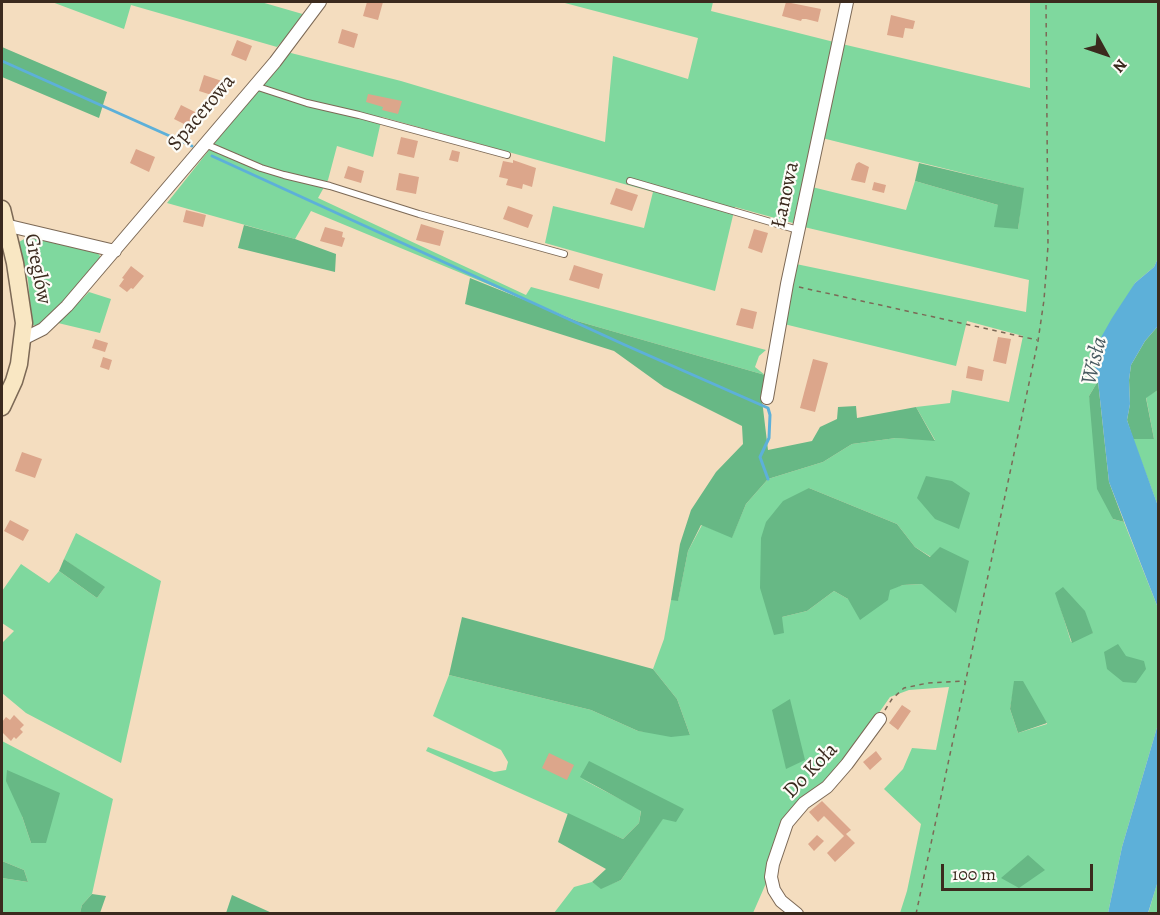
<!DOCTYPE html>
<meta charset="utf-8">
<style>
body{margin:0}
#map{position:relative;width:1160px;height:915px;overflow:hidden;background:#f4ddbf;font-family:Alegreya,serif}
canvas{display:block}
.frame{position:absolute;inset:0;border:3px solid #3b2a1e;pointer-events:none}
.north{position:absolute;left:1076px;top:24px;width:60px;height:60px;-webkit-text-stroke:4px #fdfcf7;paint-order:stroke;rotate:130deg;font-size:16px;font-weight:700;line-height:24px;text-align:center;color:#3b2a1e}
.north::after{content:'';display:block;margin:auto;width:21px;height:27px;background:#3b2a1e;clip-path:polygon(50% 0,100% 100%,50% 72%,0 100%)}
.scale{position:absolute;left:941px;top:864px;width:152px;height:27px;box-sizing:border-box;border:3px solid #3b2a1e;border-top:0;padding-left:8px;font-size:18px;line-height:21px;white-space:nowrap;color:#3b2a1e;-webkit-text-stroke:4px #fdfcf7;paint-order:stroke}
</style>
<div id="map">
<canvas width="1160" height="915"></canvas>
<div class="frame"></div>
<div class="north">N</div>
<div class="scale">100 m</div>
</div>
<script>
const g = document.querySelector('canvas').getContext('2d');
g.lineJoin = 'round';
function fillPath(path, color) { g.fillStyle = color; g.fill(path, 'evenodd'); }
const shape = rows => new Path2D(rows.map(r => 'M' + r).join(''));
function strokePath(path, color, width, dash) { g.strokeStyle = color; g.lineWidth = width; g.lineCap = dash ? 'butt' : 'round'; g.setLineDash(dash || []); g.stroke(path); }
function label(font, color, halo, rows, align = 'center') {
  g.font = font + ' Alegreya,serif'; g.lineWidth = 4.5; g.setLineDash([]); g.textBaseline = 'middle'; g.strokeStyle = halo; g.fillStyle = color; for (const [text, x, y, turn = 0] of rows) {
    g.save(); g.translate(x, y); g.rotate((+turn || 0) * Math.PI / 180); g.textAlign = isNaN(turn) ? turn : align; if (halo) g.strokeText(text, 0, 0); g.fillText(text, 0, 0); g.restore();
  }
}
const green = shape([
 [52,2,261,2,306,15,277,47,131,5,124,29],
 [561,2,713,2,711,11,834,42,793,223,735,207,715,291,545,243,553,206,644,228,653,192,382,117,373,157,337,146,328,180,318,198,526,295,531,287,766,350,759,356,755,367,765,375,577,321,311,211,295,239,167,203,287,52,401,81,605,142,613,56,688,79,698,38],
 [1030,2,1158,2,1158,258,1154,267,1135,283,1095,366,1098,381,1089,396,1113,519,1124,522,1158,608,1158,724,1122,847,1108,913,900,913,907,891,921,824,884,789,903,769,912,748,936,750,949,687,909,690,890,697,848,757,825,782,803,799,753,913,554,913,574,887,592,882,601,888,621,880,663,818,580,778,641,810,639,823,623,839,426,751,428,747,494,772,506,770,508,762,501,750,433,716,449,675,591,710,638,731,690,735,677,699,653,669,664,639,671,600,678,600,688,551,702,525,732,537,746,504,768,479,823,462,852,444,896,438,935,440,916,407,950,403,952,390,1009,402,1023,336,967,321,956,366,784,324,796,264,1026,312,1029,280,804,227,812,187,906,210,915,181,998,205,1018,229,1023,188,822,138,842,44,1030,88],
 [809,488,897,524,915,547,931,557,922,584,903,585,848,599,834,591,807,611,782,617],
 [1056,593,1093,633,1092,633,1071,642],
 [1015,681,1047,723,1047,724,1018,733,1010,709],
 [27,234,95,250,100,256,99,264,65,304,38,326,32,325,28,280,19,242,26,238],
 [89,292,111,299,100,333,58,323],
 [1158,390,1158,506,1133,439,1154,439,1146,397],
 [76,533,161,581,121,763,26,713,2,693,2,643,14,631,2,623,2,591,21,564,49,583,59,571,97,598,104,588,64,559],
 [2,741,113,799,92,894,82,905,80,913,2,913,2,878,28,882,24,870,2,861],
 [22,816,46,843,31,843],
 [1158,881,1158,913,1148,914,1156,887]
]);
const forest = shape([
 [2,47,107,92,99,118,2,77],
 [919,163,1024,188,1018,229,994,227,998,205,915,181],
 [244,225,295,239,336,254,335,272,238,248],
 [470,278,577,321,765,375,762,400,768,450,812,441,820,427,837,419,838,407,856,406,857,418,916,407,935,441,896,438,852,444,823,462,768,479,746,504,732,538,701,525,688,551,678,601,671,600,680,544,691,510,716,472,743,444,742,426,664,387,614,351,465,304],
 [1158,326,1158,390,1146,398,1154,439,1133,439,1127,420,1130,404,1129,380,1131,365,1145,341],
 [1098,381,1109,482,1124,522,1113,519,1097,489,1089,396],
 [926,476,952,481,970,493,959,529,935,519,917,498],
 [809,488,897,524,915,547,930,557,940,547,969,561,956,613,922,584,903,585,890,590,888,600,860,620,848,599,834,591,807,611,782,617,784,633,774,635,760,588,761,538,766,522,783,501],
 [64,559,105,587,97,598,59,571],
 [1063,587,1085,611,1093,633,1072,643,1055,593],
 [462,617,653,669,677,699,690,735,671,737,638,731,591,710,449,675],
 [1118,644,1126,656,1144,661,1146,669,1136,683,1123,682,1107,669,1104,652],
 [1014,681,1023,681,1047,723,1018,733,1010,709],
 [790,699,805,760,786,769,772,710],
 [589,761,684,809,676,822,663,819,621,880,601,889,592,882,606,869,558,842,568,813,623,839,639,823,641,811,580,777],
 [7,770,60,793,46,843,31,843,22,816,6,781],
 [1028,855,1045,870,1019,888,1001,878],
 [2,861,24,870,28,882,2,878],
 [92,894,106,896,100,913,80,913,82,905],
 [232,895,272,913,226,913]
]);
const water = shape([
 [1158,258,1158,326,1145,341,1131,365,1129,380,1130,404,1127,420,1158,506,1158,608,1109,482,1098,381,1095,366,1099,341,1112,318,1135,283,1154,267],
 [1158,724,1158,881,1148,913,1108,913,1122,847]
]);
const stream = shape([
 [2,61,192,146],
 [212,156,625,345,768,408,770,415,769,438,760,457,768,479]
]);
const building = shape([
 [367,2,383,2,378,20,363,16],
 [786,2,821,9,818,22,806,19,802,19,801,21,782,16],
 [891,15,915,21,913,29,905,28,903,38,887,35],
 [342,29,358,34,354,48,338,43],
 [237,40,252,46,246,61,231,55],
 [204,75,222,81,218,97,199,91],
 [368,94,402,101,398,114,382,110,383,107,366,102],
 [181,105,199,114,192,128,174,119],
 [401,137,418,141,414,158,397,154],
 [136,149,155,157,149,172,130,163],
 [452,150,460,152,458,162,449,160],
 [513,160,536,168,532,187,523,184,522,189,506,185,508,179,499,177,503,161,513,163],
 [859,162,869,167,865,183,851,180,856,164],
 [348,166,364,171,361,183,344,178],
 [399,173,419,177,416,194,396,190],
 [874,182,886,185,884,193,872,190],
 [616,188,638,195,632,211,610,204],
 [508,206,533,215,528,228,503,219],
 [186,210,206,215,203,227,183,222],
 [421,224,444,231,440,246,416,240],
 [325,227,343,232,342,237,345,238,342,247,320,241],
 [754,229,768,233,762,253,748,248],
 [574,265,603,274,599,289,569,280],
 [131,266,144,276,133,289,131,288,127,292,119,286,124,279,122,278],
 [741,308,757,312,753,329,736,325],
 [998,337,1011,339,1006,364,993,361],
 [95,339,108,343,105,352,92,348],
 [103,357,112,360,109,370,100,367],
 [813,359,828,363,815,412,800,408],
 [968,366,984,370,982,381,966,378],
 [22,452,42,459,35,478,15,471],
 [10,520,29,530,23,541,4,531],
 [902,705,911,711,898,730,889,723],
 [14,715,24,725,20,729,23,732,16,739,14,737,11,741,2,732,2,722,6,717,10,720],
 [876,751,882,759,870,770,863,762],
 [549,753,574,765,567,780,542,768],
 [822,801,851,830,846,834,855,843,835,862,827,853,846,834,844,836,824,816,818,822,809,812],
 [817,835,824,841,814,851,808,844]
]);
const path = shape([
 [799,287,1037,340],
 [885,710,892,699,904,688,928,683,965,681],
 [916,914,1038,341,1044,300,1048,246,1046,2]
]);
const lane = shape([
 [255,86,307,103,359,115,507,155],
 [205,144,261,168,284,175,330,186,419,214,564,254],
 [630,181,798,230]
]);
const street = shape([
 [2,226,5,225,115,251],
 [23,339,43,329,67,306,275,62,320,2],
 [767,398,787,284,847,2],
 [797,914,781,901,774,890,771,877,773,864,787,823,804,803,827,787,847,764,880,719]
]);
const secondary = shape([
 [2,209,15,263,24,323,19,364,14,381,2,407]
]);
const streetNames = [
 ["Spacerowa",202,113,-50],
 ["Łanowa",786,195,-78],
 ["Greglów",37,269,79],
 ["Do Koła",811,771,-46]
];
const waterNames = [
 ["Wisła",1095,361,-76]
];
fillPath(green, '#7fd89e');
fillPath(forest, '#67b885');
fillPath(water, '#5db0d9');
strokePath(stream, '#5db0d9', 3);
fillPath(building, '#dca68b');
strokePath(lane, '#7c6956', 8);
strokePath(street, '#7c6956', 14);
strokePath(secondary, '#7c6956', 19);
strokePath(path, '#7c6956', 1.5, [4.5, 4.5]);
strokePath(lane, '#fff', 6);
strokePath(street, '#fff', 12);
strokePath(secondary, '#f9e7c3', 16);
label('21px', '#3b2a1e', '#fdfcf7', streetNames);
label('italic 22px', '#47595f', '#fdfcf7', waterNames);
</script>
